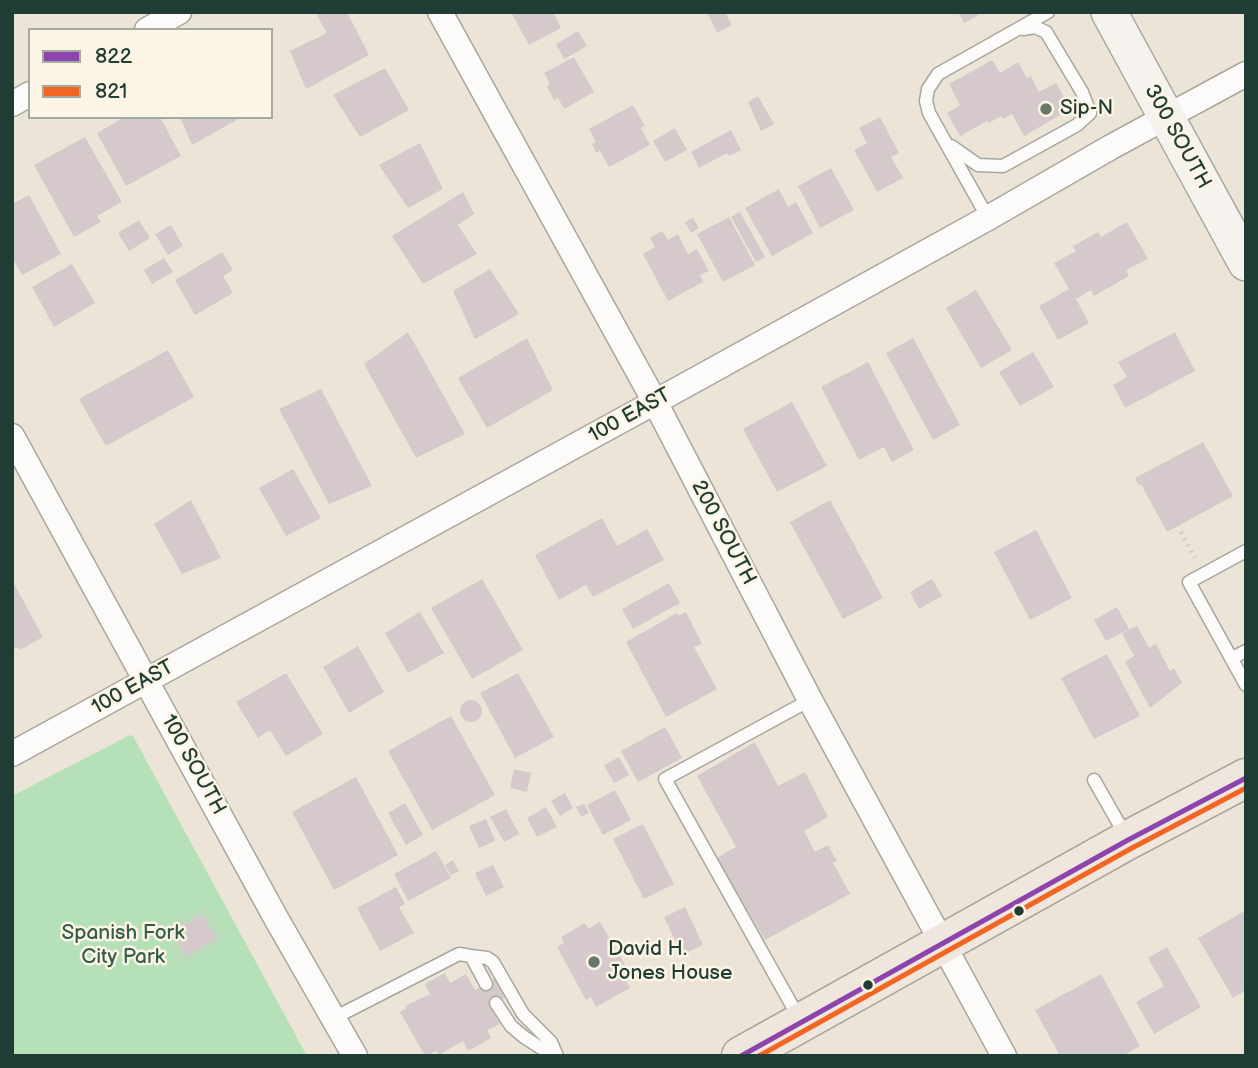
<!DOCTYPE html>
<style>
body{margin:0}
#map{position:relative;width:1258px;height:1068px;overflow:hidden;background:#ece5d7;font-family:"Balsamiq Sans",sans-serif}
canvas{display:block}
.frame{position:absolute;inset:0;border:14px solid #1f3d34;pointer-events:none}
.legend{position:absolute;left:28px;top:28px;width:245px;height:91px;box-sizing:border-box;background:#fcf5e5;border:2px solid #a4ab9e;margin:0;padding:9px 12px;list-style:none;font-size:21px;color:#1f3d34}
.legend li{display:flex;align-items:center;gap:14px;height:35px}
.legend b{width:35px;border:2px solid #a4ab9e}
</style>
<div id="map">
<canvas width="1258" height="1068"></canvas>
<div class="frame"></div>
<ul class="legend">
<li><b style="height:9px;background:#8e44ad"></b>822</li>
<li><b style="height:9px;background:#f26522"></b>821</li>
</ul>
</div>
<script>
const g = document.querySelector('canvas').getContext('2d');
g.lineJoin = 'round';
function fillPath(path, color) { g.fillStyle = color; g.fill(path, 'evenodd'); }
const shape = rows => new Path2D(rows.map(r => 'M' + r).join(''));
function strokePath(path, color, width, dash) { g.strokeStyle = color; g.lineWidth = width; g.lineCap = dash ? 'butt' : 'round'; g.setLineDash(dash || []); g.stroke(path); }
function label(font, color, halo, rows, align = 'center') {
  g.font = font + ' "Balsamiq Sans",sans-serif'; g.lineWidth = 5; g.setLineDash([]); g.textBaseline = 'middle'; g.strokeStyle = halo; g.fillStyle = color; for (const [text, x, y, turn = 0] of rows) {
    g.save(); g.translate(x, y); g.rotate((+turn || 0) * Math.PI / 180); g.textAlign = isNaN(turn) ? turn : align; if (halo) g.strokeText(text, 0, 0); g.fillText(text, 0, 0); g.restore();
  }
}
const green = shape([
 [130,735,133,736,307,1056,12,1056,12,796]
]);
const building = shape([
 [322,12,347,12,369,55,306,89,290,51,327,33,317,15],
 [511,12,553,12,561,28,529,45],
 [707,12,725,12,732,25,717,33],
 [958,12,984,12,964,23],
 [578,31,587,46,564,59,556,44],
 [574,57,594,92,564,109,558,98,554,100,547,86,550,84,544,73],
 [992,60,1000,73,1018,62,1027,78,1031,76,1039,92,1056,83,1071,109,1024,136,1012,114,1003,119,1001,116,989,123,987,121,960,136,947,113,960,105,949,84],
 [385,68,409,110,360,137,333,95],
 [758,96,774,124,761,131,748,102],
 [633,105,645,126,641,128,650,145,609,167,600,151,596,153,592,144,596,142,589,129],
 [125,117,160,117,181,156,126,186,97,133],
 [180,117,242,117,192,145],
 [880,117,899,153,891,157,903,178,877,192,854,150,867,143,859,128],
 [675,128,687,150,665,162,653,141],
 [731,130,741,150,729,156,727,153,699,168,691,152],
 [85,137,122,202,97,216,101,222,74,237,34,165],
 [420,143,443,189,408,208,379,165],
 [831,168,854,210,820,228,798,186],
 [779,189,788,207,796,202,813,233,772,256,745,208],
 [463,192,474,214,458,225,477,254,423,284,392,236],
 [29,195,61,254,22,275,12,257,12,204],
 [740,212,765,257,756,262,731,217],
 [729,217,755,265,723,282,697,234],
 [693,218,699,228,691,233,685,222],
 [139,220,150,238,129,251,118,233],
 [1127,222,1148,259,1126,270,1129,276,1094,296,1091,290,1076,299,1089,323,1058,340,1039,306,1069,289,1054,263,1076,251,1073,246,1098,232,1101,237],
 [171,225,183,246,168,255,155,234],
 [662,231,668,240,678,234,688,254,697,249,709,271,700,275,703,282,668,301,643,254,655,247,650,238],
 [222,252,233,270,223,276,233,293,195,315,175,280],
 [164,258,173,272,152,284,144,270],
 [72,264,95,303,54,327,32,287],
 [490,269,519,314,475,339,453,291],
 [976,290,1012,350,981,368,946,308],
 [408,332,465,434,416,458,364,364],
 [1175,332,1195,371,1125,408,1113,385,1127,377,1118,362],
 [527,338,553,390,487,428,458,378],
 [913,338,960,425,933,440,886,353],
 [168,350,194,397,106,446,79,399],
 [1033,352,1054,387,1020,406,999,372],
 [868,362,914,450,892,462,884,447,859,460,821,387],
 [321,389,372,486,329,504,279,409],
 [792,402,827,466,777,492,743,429],
 [1203,442,1233,496,1167,532,1141,484,1138,485,1135,478],
 [293,469,321,518,286,536,259,488],
 [191,500,221,558,182,574,154,524],
 [830,500,883,598,843,619,790,522],
 [602,518,617,546,647,529,664,560,593,597,586,585,559,600,535,555],
 [1036,530,1072,598,1030,620,994,552],
 [482,579,523,650,472,679,431,608],
 [932,579,942,596,919,609,910,592],
 [12,580,43,637,20,650,18,647,12,650],
 [669,583,680,603,633,629,622,609],
 [1117,607,1129,629,1106,641,1094,620],
 [420,612,444,653,408,673,385,633],
 [686,612,702,644,694,647,717,689,666,717,626,642,677,613,678,616],
 [1137,626,1149,648,1156,644,1170,671,1174,668,1182,683,1150,708,1125,662,1134,656,1122,633],
 [358,646,384,692,349,713,323,667],
 [1107,654,1140,716,1094,739,1061,678],
 [286,673,323,734,286,756,270,730,258,738,236,702],
 [518,673,554,737,515,758,480,693],
 '460 711a11 11 0 1 1 22 0a11 11 0 1 1-22 0Z',
 [451,716,495,795,432,830,388,751],
 [665,727,682,758,638,782,621,751],
 [755,742,778,786,805,772,828,817,804,831,815,852,828,845,837,861,833,863,850,894,765,940,716,858,736,847,697,776],
 [619,757,629,775,614,783,604,765],
 [514,769,531,773,527,792,510,788],
 [356,777,398,855,334,890,292,812],
 [615,790,631,820,603,835,587,805],
 [565,793,573,808,560,816,551,801],
 [405,803,423,835,406,845,388,813],
 [584,804,589,813,581,817,576,807],
 [546,807,557,827,537,837,527,818],
 [506,809,519,834,504,842,490,817],
 [486,819,495,841,479,848,469,826],
 [643,824,674,884,644,899,613,839],
 [436,851,451,878,408,901,394,874],
 [453,860,459,871,451,875,445,865],
 [493,865,504,887,486,896,475,873],
 [396,887,405,904,399,907,414,933,380,951,357,908],
 [685,907,703,945,682,955,664,917],
 [1246,910,1246,990,1233,998,1198,938],
 [203,914,217,939,185,957,171,932],
 [600,922,632,977,626,980,630,988,596,1007,591,997,586,1000,557,947,564,943,561,937,585,923,588,929],
 [1167,947,1201,1007,1154,1034,1136,1002,1164,986,1148,958],
 [445,973,450,983,466,974,475,990,496,979,505,997,490,1006,500,1024,487,1030,491,1038,468,1051,463,1041,439,1055,436,1051,425,1056,400,1012,407,1008,405,1006,430,994,425,984],
 [1101,974,1140,1046,1122,1056,1060,1056,1035,1010]
]);
const path = shape([
 [1181,532,1195,558],
 [205,909,222,939,181,962,165,932,205,909]
]);
const lane = shape([
 [951,146,978,165,1003,166,1077,125,1090,113,1082,92,1046,32,1035,27,1023,29],
 [988,218,929,113,926,101,928,89,938,74,1048,12],
 [1246,551,1189,582,1246,685],
 [1232,658,1246,651],
 [1094,780,1127,838],
 [471,956,487,958,493,962,523,1014,551,1042,557,1056],
 [496,1003,511,1026,524,1037,541,1048,556,1053],
 [334,1018,459,954,471,956,486,984],
 [799,1018,665,779,810,700]
]);
const street = shape([
 [440,12,655,402,810,700,1004,1056],
 [147,30,179,12],
 [12,104,30,94],
 [12,436,277,920,355,1056],
 [12,754,655,402,988,218,1111,147,1246,74]
]);
const secondary = shape([
 [1109,12,1246,263]
]);
const primary = shape([
 [741,1056,1128,840,1246,778]
]);
const bus1 = shape([
 [741,1056,1128,840,1246,778]
]);
const bus2 = shape([
 [759,1056,1132,848,1246,788]
]);
const markers = [
 [1046,109,7,"#67786d"],
 [1019,911,6,"#1f3d34"],
 [594,962,7,"#67786d"],
 [868,985,6,"#1f3d34"]
];
const poiNames = [
 ["Sip-N",1060,109],
 ["David H.",608,950],
 ["Jones House",608,974]
];
const streetNames = [
 ["300 SOUTH",1177,137,61],
 ["100 EAST",630,416,-29],
 ["200 SOUTH",723,533,62],
 ["100 EAST",133,688,-29],
 ["100 SOUTH",193,765,61]
];
const parkNames = [
 ["Spanish Fork",123,934],
 ["City Park",123,958]
];
fillPath(green, '#b6e0b7');
fillPath(building, '#d5c9cb');
strokePath(lane, '#a7a79e', 15);
strokePath(street, '#a7a79e', 27);
strokePath(secondary, '#a7a79e', 38);
strokePath(primary, '#a7a79e', 41);
strokePath(path, '#cbccc8', 4.5, [2, 5]);
strokePath(lane, '#fcfbf9', 12);
strokePath(street, '#fcfbf9', 24);
strokePath(secondary, '#f6f3ef', 35);
strokePath(primary, '#efe6de', 38);
strokePath(bus1, '#8e44ad', 5);
strokePath(bus2, '#f26522', 5);
for (const [x, y, r, color] of markers) { const dot = new Path2D(); dot.arc(x, y, r, 0, 2 * Math.PI); g.fillStyle = color; g.fill(dot); strokePath(dot, '#fcf5e5', 2.5); }
label('21px', '#1f3d34', '#fcf5e5', poiNames, 'left');
label('21px', '#1f3d34', '#fcf5e5', streetNames);
label('21px', '#345d49', '#fcf5e5', parkNames);
</script>
